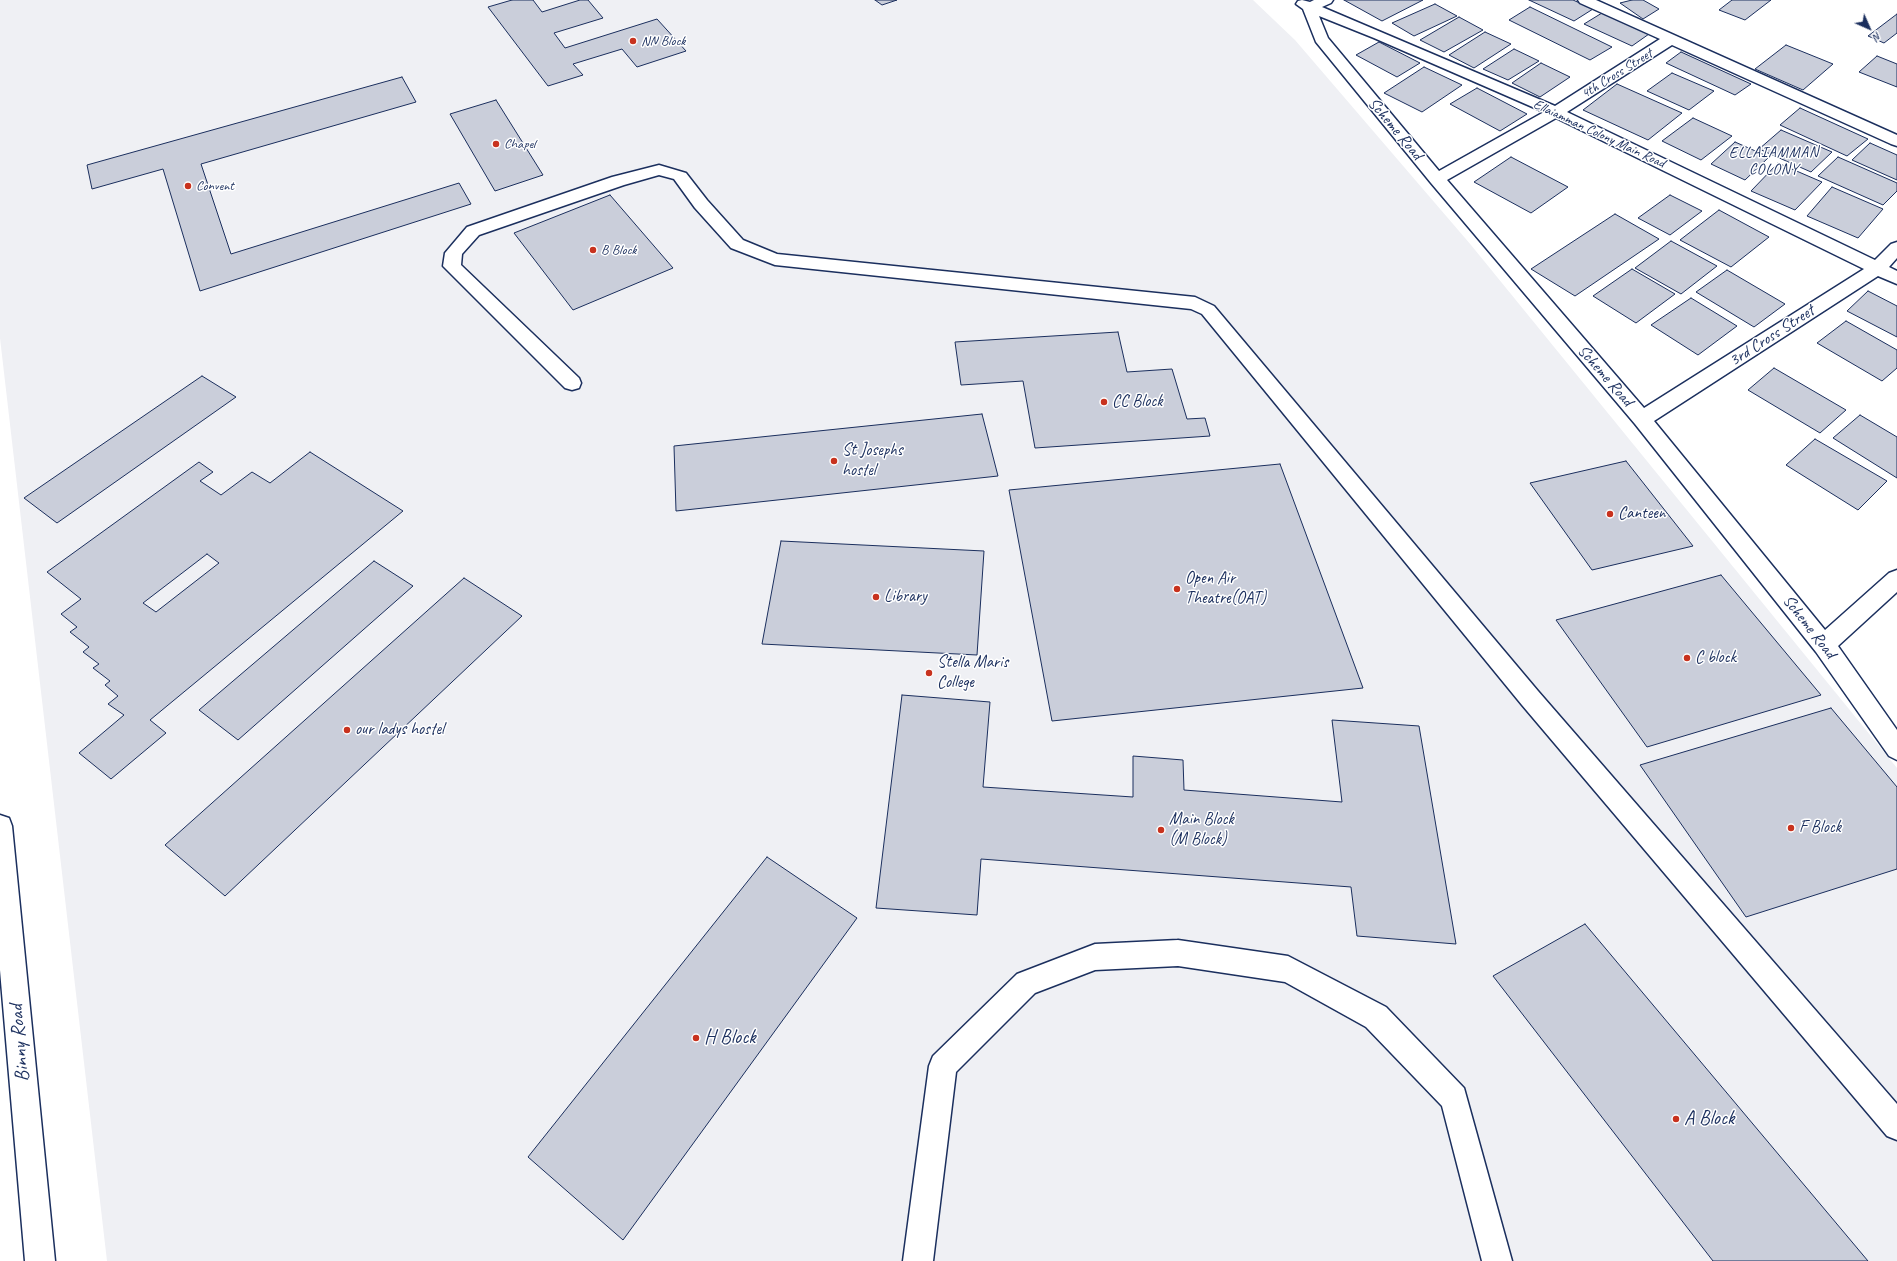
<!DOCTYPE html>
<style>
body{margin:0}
#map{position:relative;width:1897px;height:1261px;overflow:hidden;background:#fff;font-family:Caveat,sans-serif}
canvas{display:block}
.north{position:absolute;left:1849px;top:8px;width:40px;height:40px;-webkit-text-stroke:3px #fff;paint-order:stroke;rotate:135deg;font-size:11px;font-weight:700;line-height:16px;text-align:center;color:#1b2f5e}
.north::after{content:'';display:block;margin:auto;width:14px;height:18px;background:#1b2f5e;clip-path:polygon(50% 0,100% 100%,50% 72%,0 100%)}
</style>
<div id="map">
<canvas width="1897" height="1261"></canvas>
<div class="north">N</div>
</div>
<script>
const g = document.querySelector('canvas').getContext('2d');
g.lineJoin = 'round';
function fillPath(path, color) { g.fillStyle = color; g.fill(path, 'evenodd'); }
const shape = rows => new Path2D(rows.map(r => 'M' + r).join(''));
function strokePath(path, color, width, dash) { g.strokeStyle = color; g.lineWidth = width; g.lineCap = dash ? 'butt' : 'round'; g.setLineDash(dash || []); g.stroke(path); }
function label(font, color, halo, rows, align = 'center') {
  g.font = font + ' Caveat,sans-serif'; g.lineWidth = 3; g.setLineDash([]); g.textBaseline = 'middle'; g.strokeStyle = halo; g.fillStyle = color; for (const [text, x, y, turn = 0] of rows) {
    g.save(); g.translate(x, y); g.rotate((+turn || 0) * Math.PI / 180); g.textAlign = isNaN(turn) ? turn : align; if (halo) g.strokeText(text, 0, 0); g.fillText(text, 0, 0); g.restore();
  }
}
const built = shape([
 [0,0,1253,0,1295,40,1471,245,1897,768,1897,1261,107,1261,0,338]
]);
const building = shape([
 [512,0,533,0,542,12,580,0,588,0,603,18,554,33,565,48,657,19,686,51,637,67,622,49,573,64,583,75,548,86,488,7,512,0],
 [875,0,897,0,882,5,875,0],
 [1344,0,1423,0,1382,21,1344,0],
 [1529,0,1573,0,1593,9,1574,21,1529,0],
 [1632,0,1643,0,1659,9,1643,19,1620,3,1632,0],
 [1732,0,1771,0,1745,20,1719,10,1732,0],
 [1435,4,1457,16,1414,36,1392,23,1435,4],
 [1530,7,1612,47,1590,60,1509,20,1530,7],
 [1602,13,1649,34,1632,46,1584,24,1602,13],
 [1897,14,1897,33,1884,43,1868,36,1897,14],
 [1459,17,1483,30,1444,52,1420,40,1459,17],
 [1485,32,1511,44,1474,68,1449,55,1485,32],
 [1379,42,1420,63,1397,77,1356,55,1379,42],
 [1786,45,1833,64,1803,90,1755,69,1786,45],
 [1514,49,1539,61,1508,80,1483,69,1514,49],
 [1681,52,1751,84,1735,95,1666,63,1681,52],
 [1877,56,1897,64,1897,87,1859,72,1877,56],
 [1541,63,1570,77,1540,97,1512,83,1541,63],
 [1424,67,1462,85,1422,112,1384,93,1424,67],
 [1672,73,1714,91,1689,110,1647,91,1672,73],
 [402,77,416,102,201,164,231,254,459,183,471,204,200,291,163,169,92,189,87,165,402,77],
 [1617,84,1682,113,1648,140,1583,110,1617,84],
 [1477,88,1527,114,1500,131,1450,104,1477,88],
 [496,100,543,175,495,191,450,114,496,100],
 [1800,108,1868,139,1847,156,1780,125,1800,108],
 [1693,118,1732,136,1701,160,1662,141,1693,118],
 [1781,130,1832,152,1811,172,1759,149,1781,130],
 [1735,142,1769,157,1745,180,1711,164,1735,142],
 [1870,143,1897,155,1897,180,1852,160,1870,143],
 [1511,157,1568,187,1531,213,1474,182,1511,157],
 [1838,157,1897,183,1897,191,1883,205,1818,176,1838,157],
 [1778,163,1822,182,1795,210,1751,191,1778,163],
 [1832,187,1883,209,1858,238,1807,216,1832,187],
 [610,195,673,268,573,310,514,233,610,195],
 [1670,195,1702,211,1670,235,1638,218,1670,195],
 [1719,210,1769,237,1731,267,1680,240,1719,210],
 [1615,214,1659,239,1575,296,1531,269,1615,214],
 [1671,241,1717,266,1681,294,1635,268,1671,241],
 [1632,269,1675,294,1636,323,1593,296,1632,269],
 [1727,270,1785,304,1754,327,1696,292,1727,270],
 [1868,291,1897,306,1897,337,1847,311,1868,291],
 [1691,298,1737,326,1698,355,1651,325,1691,298],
 [1846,321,1897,350,1897,368,1882,381,1817,343,1846,321],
 [1118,332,1127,372,1172,369,1187,419,1205,418,1210,436,1035,448,1023,381,961,385,955,342,1118,332],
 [1774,368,1846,410,1820,433,1748,390,1774,368],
 [202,376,236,397,57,523,24,498,202,376],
 [982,414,998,476,676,511,674,446,982,414],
 [1860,415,1897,437,1897,478,1833,438,1860,415],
 [1815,439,1887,481,1858,510,1786,465,1815,439],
 [310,452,403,511,150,720,166,733,111,779,79,753,124,715,108,704,118,696,105,685,110,681,93,668,99,664,83,652,89,647,70,632,77,627,61,614,81,599,47,572,199,462,213,472,200,481,221,495,252,472,270,483,310,452],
 [207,554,219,563,156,612,143,603,207,554],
 [1626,461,1693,546,1592,570,1530,483,1626,461],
 [1280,464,1363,688,1052,721,1009,490,1280,464],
 [781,541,984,551,977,655,762,644,781,541],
 [374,561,413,586,238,740,199,710,374,561],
 [1721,575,1821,695,1647,747,1556,620,1721,575],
 [464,578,522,616,225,896,165,845,464,578],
 [902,695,990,702,983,787,1133,797,1133,756,1183,760,1184,790,1342,802,1332,720,1419,726,1456,944,1357,936,1351,887,981,859,977,915,876,908,902,695],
 [1831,708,1897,787,1897,869,1746,917,1640,765,1831,708],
 [767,857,857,918,623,1240,528,1157,767,857],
 [1585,924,1868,1261,1713,1261,1493,976,1585,924]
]);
const minor = shape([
 [1302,0,1310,2,1314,0,1333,0,1331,3,1322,7,1555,106,1660,39,1580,3,1578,0,1596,0,1897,135,1897,146,1891,144,1672,45,1567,112,1875,260,1891,244,1897,242,1897,258,1889,267,1897,271,1897,284,1878,276,1654,421,1825,630,1889,573,1897,570,1897,592,1838,646,1897,730,1897,760,1889,756,1816,652,1635,424,1431,183,1316,42,1303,9,1296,4,1298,1,1302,0],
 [1319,16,1374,38,1544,112,1439,171,1328,38,1319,16],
 [1556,118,1864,269,1644,408,1447,180,1556,118],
 [659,165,686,173,707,200,743,240,777,254,1195,297,1214,306,1538,691,1897,1104,1897,1140,1887,1136,1522,705,1202,314,1191,309,775,265,731,248,695,208,674,179,659,175,624,185,479,235,462,254,461,265,579,378,581,383,579,388,572,390,565,388,443,266,445,253,467,227,612,177,659,165],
 [0,815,9,818,12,826,55,1261,25,1261,0,970,0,815],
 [1178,940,1288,956,1386,1007,1464,1088,1512,1261,1482,1261,1442,1106,1366,1027,1285,982,1178,966,1095,970,1035,993,956,1072,933,1261,903,1261,929,1066,933,1056,1017,974,1095,944,1178,940]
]);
const markers = [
 [633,41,4,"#c8321e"],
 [496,144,4,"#c8321e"],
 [188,186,4,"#c8321e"],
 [593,250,4,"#c8321e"],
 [1104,402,4,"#c8321e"],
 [834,461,4,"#c8321e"],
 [1610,514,4,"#c8321e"],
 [1177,589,4,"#c8321e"],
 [876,597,4,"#c8321e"],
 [1687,658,4,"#c8321e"],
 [929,673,4,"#c8321e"],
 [347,730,4,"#c8321e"],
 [1791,828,4,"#c8321e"],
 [1161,830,4,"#c8321e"],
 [696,1038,4,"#c8321e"],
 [1676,1119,4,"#c8321e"]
];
const farPoinames = [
 ["NN Block",641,41],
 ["Chapel",504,144],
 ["Convent",196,186],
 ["B Block",601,250]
];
const farStreetnames = [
 ["4th Cross Street",1617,74,-32],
 ["Ellaiamman Colony Main Road",1599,134,25]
];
const farNeighbourhoodnames = [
 ["ELLAIAMMAN",1774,153],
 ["COLONY",1774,170]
];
const streetNames = [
 ["Scheme Road",1395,129,50],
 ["3rd Cross Street",1772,336,-33],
 ["Scheme Road",1605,376,49],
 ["Scheme Road",1809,627,52]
];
const poiNames = [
 ["CC Block",1112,402],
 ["St Josephs",842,451],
 ["hostel",842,471],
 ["Canteen",1618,514],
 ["Open Air",1185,579],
 ["Theatre(OAT)",1185,599],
 ["Library",884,597],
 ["C block",1695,658],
 ["Stella Maris",937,663],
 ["College",937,683],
 ["our ladys hostel",355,730],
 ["Main Block",1169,820],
 ["(M Block)",1169,840],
 ["F Block",1799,828]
];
const nearPoinames = [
 ["H Block",704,1038],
 ["A Block",1684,1119]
];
const nearStreetnames = [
 ["Binny Road",20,1043,-95]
];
fillPath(built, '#eff0f4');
fillPath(building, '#caceda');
strokePath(building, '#1b2f5e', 1);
strokePath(minor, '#1b2f5e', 3);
fillPath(minor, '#fff');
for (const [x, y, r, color] of markers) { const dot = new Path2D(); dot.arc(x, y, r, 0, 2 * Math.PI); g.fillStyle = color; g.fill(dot); strokePath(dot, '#fff', 1.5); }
label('14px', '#1b2f5e', '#fff', farPoinames, 'left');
label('14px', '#1b2f5e', '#fff', farStreetnames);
g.letterSpacing = '1px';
label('15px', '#1b2f5e', '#fff', farNeighbourhoodnames);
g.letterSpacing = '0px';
label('17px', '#1b2f5e', '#fff', streetNames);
label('17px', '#1b2f5e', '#fff', poiNames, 'left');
label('20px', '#1b2f5e', '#fff', nearPoinames, 'left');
label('20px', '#1b2f5e', '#fff', nearStreetnames);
</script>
